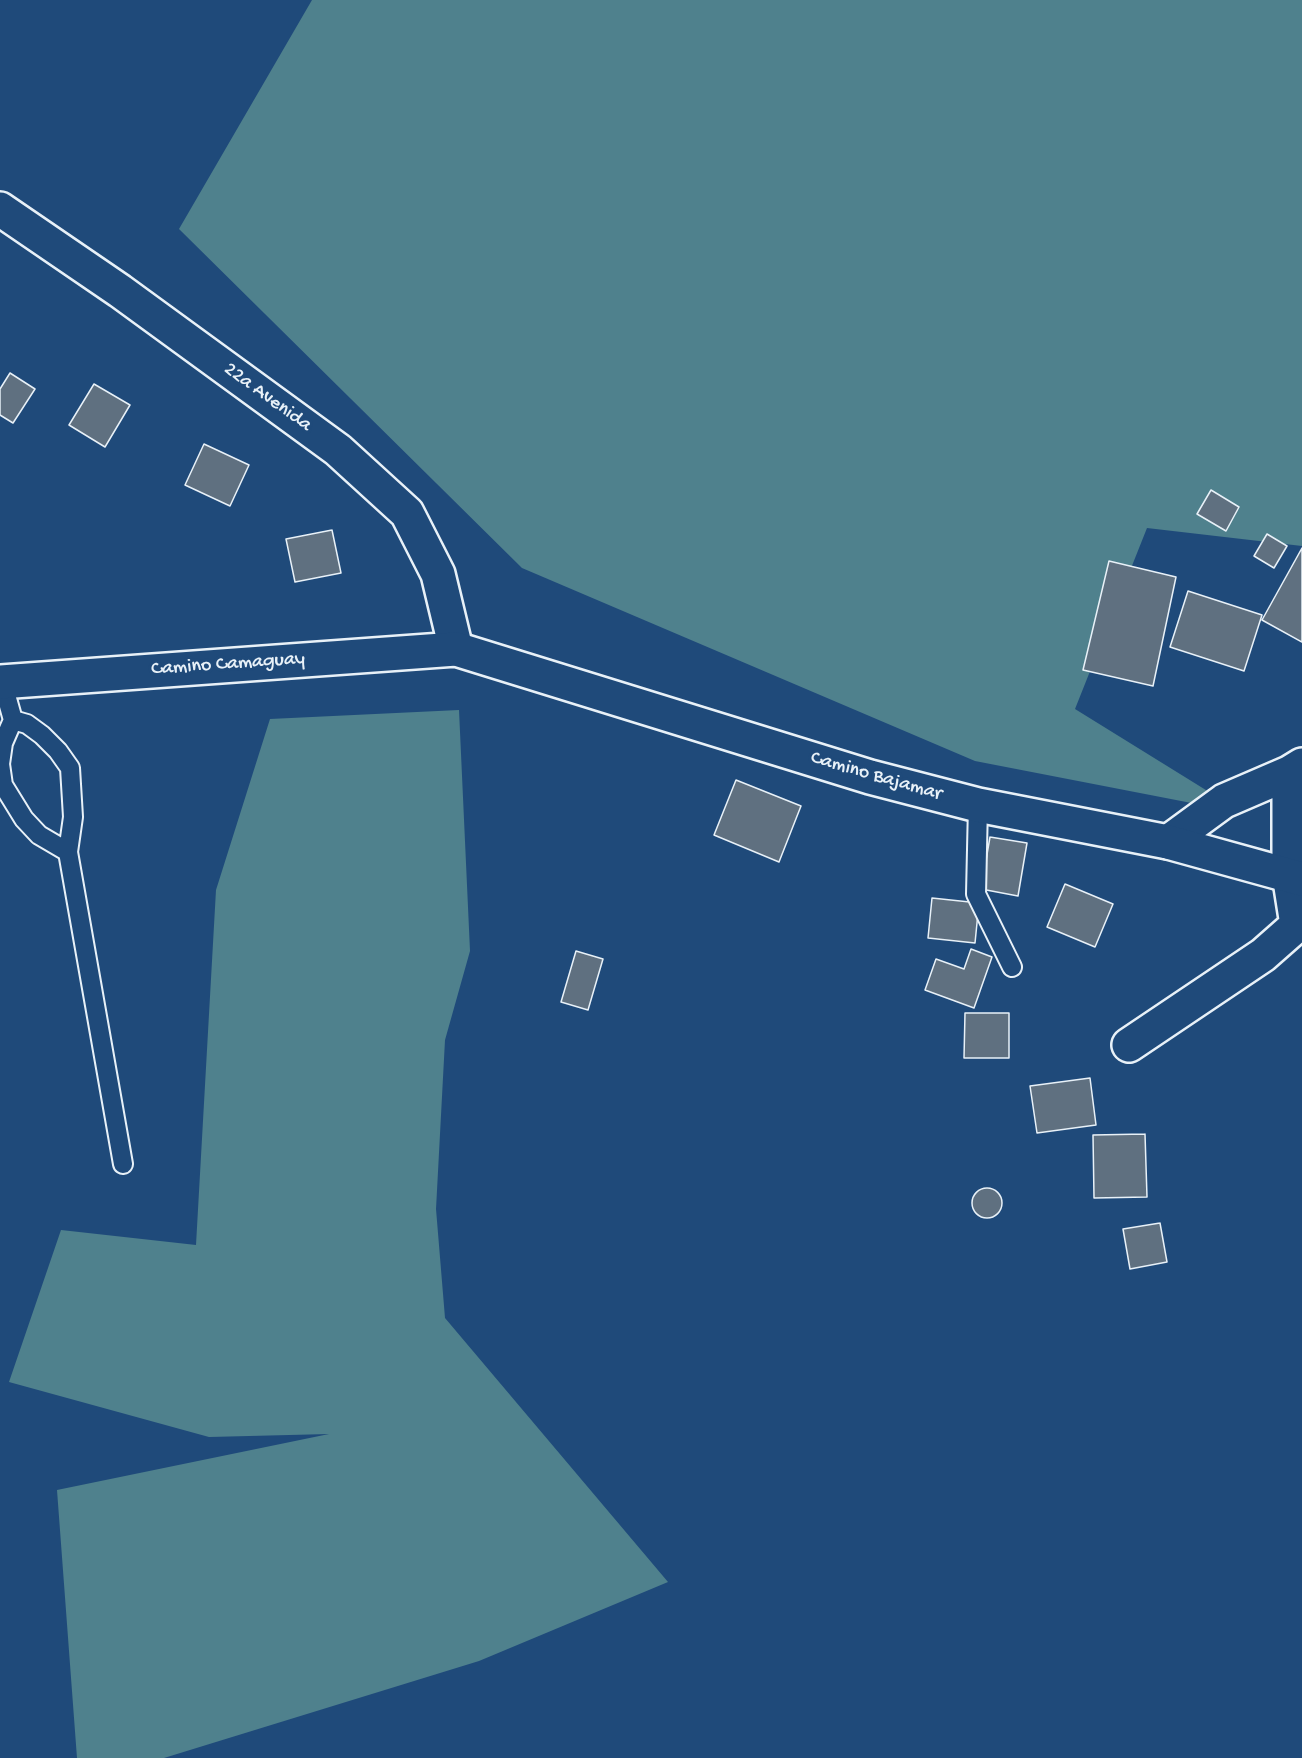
<!DOCTYPE html>
<style>
body{margin:0}
canvas{display:block;background:#1f4a7a}
</style>
<canvas width="1302" height="1758"></canvas>
<script>
const g = document.querySelector('canvas').getContext('2d');
g.lineJoin = 'round';
function fillPath(path, color) { g.fillStyle = color; g.fill(path, 'evenodd'); }
const shape = rows => new Path2D(rows.map(r => 'M' + r).join(''));
function strokePath(path, color, width, dash) { g.strokeStyle = color; g.lineWidth = width; g.lineCap = dash ? 'butt' : 'round'; g.setLineDash(dash || []); g.stroke(path); }
function label(font, color, halo, rows, align = 'center') {
  g.font = font + ' "Gochi Hand",sans-serif'; g.lineWidth = 6; g.setLineDash([]); g.textBaseline = 'middle'; g.strokeStyle = halo; g.fillStyle = color; for (const [text, x, y, turn = 0] of rows) {
    g.save(); g.translate(x, y); g.rotate((+turn || 0) * Math.PI / 180); g.textAlign = isNaN(turn) ? turn : align; if (halo) g.strokeText(text, 0, 0); g.fillText(text, 0, 0); g.restore();
  }
}
const green = shape([
 [312,0,1302,0,1302,546,1147,528,1075,709,1243,813,975,761,522,568,179,229],
 [459,710,470,951,445,1040,436,1209,445,1318,668,1582,479,1661,164,1758,77,1758,57,1490,329,1434,209,1437,9,1382,61,1230,196,1245,216,890,270,719]
]);
const building = shape([
 [10,373,35,389,13,423,0,415,0,389,10,373],
 [94,384,130,405,105,447,69,425,94,384],
 [204,444,249,465,230,506,185,485,204,444],
 [1211,490,1239,507,1226,531,1197,514,1211,490],
 [332,530,341,573,295,582,286,539,332,530],
 [1267,534,1287,546,1274,568,1254,556,1267,534],
 [1302,548,1302,642,1262,620,1302,548],
 [1109,561,1176,577,1153,686,1083,670,1109,561],
 [1188,591,1262,615,1244,671,1170,647,1188,591],
 [736,780,801,806,779,862,714,835,736,780],
 [990,837,1027,843,1018,896,981,889,990,837],
 [1065,884,1113,904,1095,947,1047,927,1065,884],
 [932,898,979,903,975,943,928,938,932,898],
 [971,949,992,957,974,1008,925,990,936,959,964,969,971,949],
 [576,951,603,959,588,1010,561,1002,576,951],
 [965,1013,1009,1013,1009,1058,964,1058,965,1013],
 [1090,1078,1096,1125,1037,1133,1030,1086,1090,1078],
 [1145,1134,1147,1197,1094,1198,1093,1135,1145,1134],
 '972 1203a15 15 0 1 1 30 0a15 15 0 1 1-30 0Z',
 [1160,1223,1167,1262,1130,1269,1123,1229,1160,1223]
]);
const lane = shape([
 [2,681,13,720,27,724,42,735,58,751,70,768,73,817,68,852,123,1164],
 [13,720,3,743,0,764,3,785,24,819,39,835,68,852],
 [978,805,976,894,1012,967]
]);
const street = shape([
 [0,209,120,291,338,450,407,513,438,574,456,649],
 [1168,842,1224,801,1289,773,1302,765],
 [1129,1045,1263,955,1297,925,1289,874,1289,773]
]);
const secondary = shape([
 [0,682,456,649,870,777,978,805,1168,842,1302,879]
]);
const streetNames = [
 ["22a Avenida",267,398,36],
 ["Camino Camaguay",228,665,-4],
 ["Camino Bajamar",876,777,16]
];
fillPath(green, '#4f818d');
fillPath(building, '#5f7080');
strokePath(building, '#e8f1f8', 1.5);
strokePath(lane, '#e8f1f8', 22);
strokePath(street, '#e8f1f8', 38);
strokePath(secondary, '#e8f1f8', 38);
strokePath(lane, '#1f4a7a', 18);
strokePath(street, '#1f4a7a', 33);
strokePath(secondary, '#1f4a7a', 33);
label('20px', '#e8f1f8', '#1f4a7a', streetNames);
</script>
